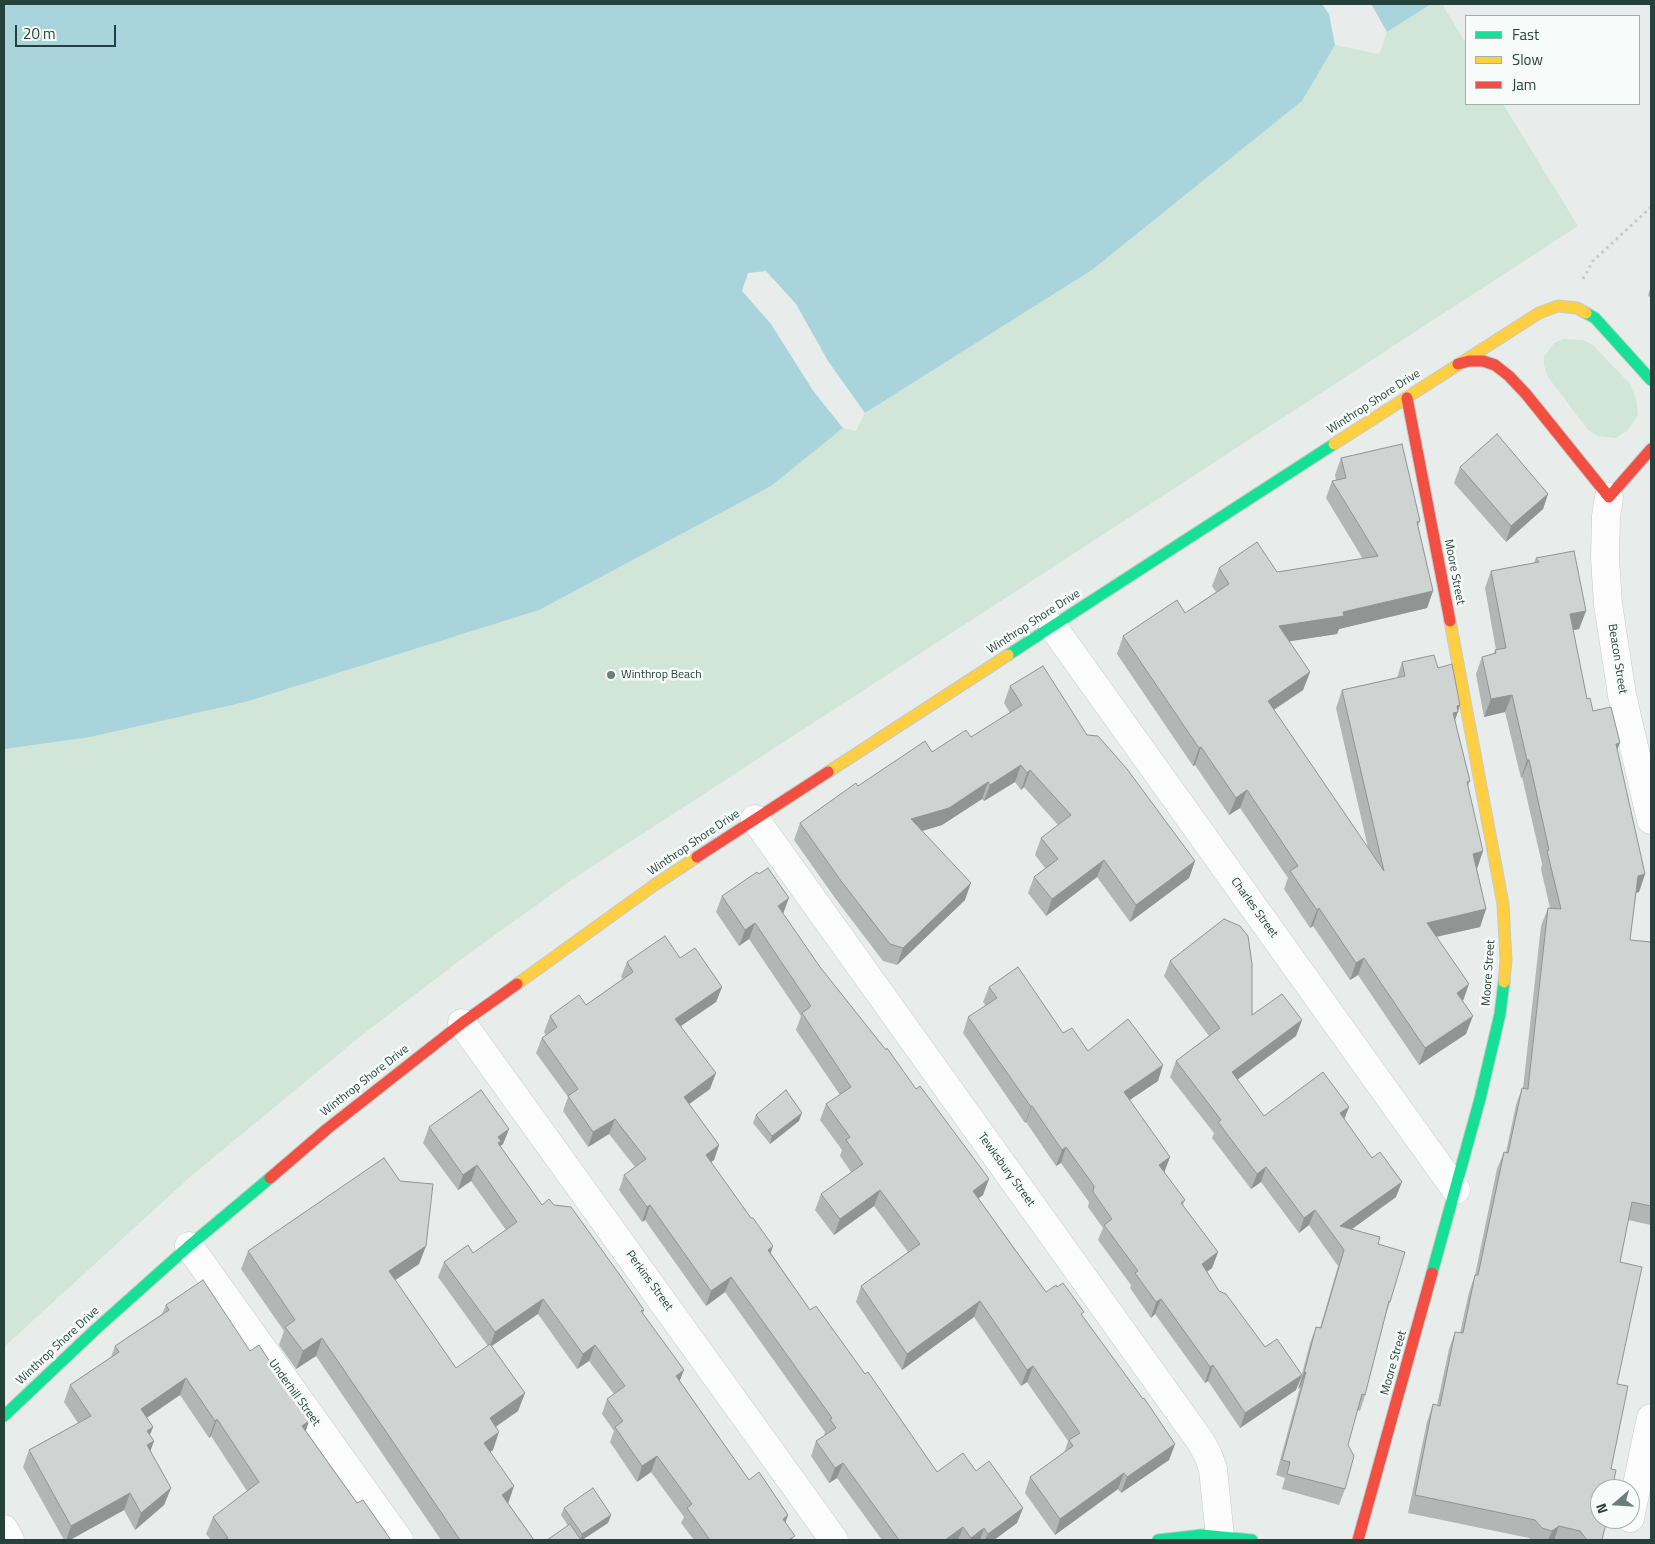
<!DOCTYPE html>
<style>
body{margin:0}
#map{position:relative;width:1655px;height:1544px;overflow:hidden;background:#e8edeb;font-family:"Titillium Web",sans-serif}
canvas{display:block}
.frame{position:absolute;inset:0;border:5px solid #24423a;pointer-events:none}
.legend{position:absolute;left:1465px;top:15px;width:175px;height:90px;box-sizing:border-box;background:#f7fbf9;border:1px solid #a3b1ad;margin:0;padding:6px 9px;list-style:none;font-size:15px;color:#24423a}
.legend li{display:flex;align-items:center;gap:10px;height:25px}
.legend b{width:25px;border:1px solid #a3b1ad}
.north{position:absolute;left:1590px;top:1479px;width:50px;height:50px;box-sizing:border-box;background:#f7fbf9;border:1px solid #a3b1ad;border-radius:50%;rotate:251deg;font-size:14px;font-weight:700;line-height:20px;text-align:center;color:#24423a}
.north::after{content:'';display:block;margin:auto;width:18px;height:22px;background:#697e78;clip-path:polygon(50% 0,100% 100%,50% 72%,0 100%)}
.scale{position:absolute;left:15px;top:25px;width:101px;height:22px;box-sizing:border-box;border:2px solid #24423a;border-top:0;padding-left:6px;font-size:15px;line-height:18px;white-space:nowrap;color:#24423a;-webkit-text-stroke:4px #f7fbf9;paint-order:stroke}
</style>
<div id="map">
<canvas width="1655" height="1544"></canvas>
<div class="frame"></div>
<ul class="legend">
<li><b style="height:6px;background:#16e098"></b>Fast</li>
<li><b style="height:6px;background:#ffcf43"></b>Slow</li>
<li><b style="height:6px;background:#f24e42"></b>Jam</li>
</ul>
<div class="north">N</div>
<div class="scale">20 m</div>
</div>
<script>
const g = document.querySelector('canvas').getContext('2d');
g.lineJoin = 'round';
function fillPath(path, color) { g.fillStyle = color; g.fill(path, 'evenodd'); }
const shape = rows => new Path2D(rows.map(r => 'M' + r).join(''));
function strokePath(path, color, width, dash) { g.strokeStyle = color; g.lineWidth = width; g.lineCap = dash ? 'butt' : 'round'; g.setLineDash(dash || []); g.stroke(path); }
function label(font, color, halo, rows, align = 'center') {
  g.font = font + ' "Titillium Web",sans-serif'; g.lineWidth = 5; g.setLineDash([]); g.textBaseline = 'middle'; g.strokeStyle = halo; g.fillStyle = color; for (const [text, x, y, turn = 0] of rows) {
    g.save(); g.translate(x, y); g.rotate((+turn || 0) * Math.PI / 180); g.textAlign = isNaN(turn) ? turn : align; if (halo) g.strokeText(text, 0, 0); g.fillText(text, 0, 0); g.restore();
  }
}
const green = shape([
 [1431,4,1442,4,1466,43,1466,104,1503,104,1578,226,573,879,471,952,362,1035,190,1177,4,1347,4,358,770,486,843,428,856,431,865,413,1092,270,1302,101,1335,45,1379,54,1387,32],
 [1563,339,1583,340,1593,345,1630,384,1636,399,1638,415,1627,431,1616,438,1598,436,1588,430,1548,377,1544,365,1544,357,1554,343]
]);
const water = shape([
 [4,4,1322,4,1329,14,1335,45,1302,101,1092,270,865,413,828,361,796,304,766,271,748,273,742,291,771,324,814,392,843,428,771,486,539,610,245,702,90,737,4,749],
 [1371,4,1431,4,1387,32]
]);
const path = shape([
 [1583,279,1593,261,1651,207]
]);
const street = shape([
 [1609,497,1606,516,1605,558,1608,604,1622,695,1651,820],
 [1053,627,1456,1190],
 [755,819,1201,1442,1208,1455,1213,1469,1220,1537],
 [462,1023,834,1540],
 [189,1246,399,1540],
 [1630,1518,1651,1418],
 [4,1529,10,1540]
]);
const fast = shape([
 [1586,313,1595,318,1651,380],
 [1008,655,1334,444],
 [1432,1273,1480,1099,1500,1014,1504,982],
 [4,1416,96,1329,189,1246,270,1178],
 [1158,1540,1202,1535,1252,1540]
]);
const slow = shape([
 [1334,444,1539,313,1558,306,1577,308,1586,313],
 [1450,621,1503,904,1506,960,1504,982],
 [828,772,1008,655],
 [517,984,653,886,697,857]
]);
const jam = shape([
 [1458,364,1469,361,1483,361,1495,365,1509,376,1526,394,1609,497,1651,449],
 [1407,398,1450,621],
 [697,857,828,772],
 [270,1178,327,1129,462,1023,517,984],
 [1358,1540,1432,1273]
]);
const wall = shape([
 [1651,286,1651,299,1648,295],
 [1341,458,1420,521,1418,526,1433,591,1427,608,1339,629,1337,634,1289,641,1310,672,1303,690,1274,710,1368,848,1336,708,1342,690,1397,678,1402,662,1438,668,1460,705,1455,720,1470,781,1468,786,1477,869,1486,909,1480,927,1437,937,1463,1002,1466,1034,1419,1065,1358,975,1350,980,1313,926,1310,928,1284,889,1288,878,1240,808,1229,815,1195,765,1193,766,1117,654,1123,636,1185,613,1216,592,1212,586,1219,568,1277,572,1363,559,1326,498,1332,481,1336,480,1335,475],
 [1460,467,1548,494,1543,509,1506,542,1454,483],
 [1536,558,1586,611,1579,629,1573,630,1587,699,1593,711,1617,750,1645,874,1639,892,1636,893,1630,940,1651,942,1651,1225,1628,1220,1620,1262,1617,1384,1611,1469,1602,1540,1531,1540,1529,1538,1408,1513,1427,1422,1433,1404,1437,1405,1449,1349,1455,1332,1460,1333,1469,1292,1475,1275,1497,1169,1504,1152,1506,1152,1516,1105,1522,1088,1523,1088,1541,926,1548,908,1550,908,1541,869,1542,864,1522,777,1521,778,1505,712,1484,717,1476,674,1482,657,1494,654,1495,650,1496,650,1485,588,1491,571,1534,563],
 [1010,686,1087,735,1195,861,1189,878,1130,922,1097,877,1046,916,1028,893,1034,877,1045,868,1035,855,1041,838,1058,825,1024,787,1021,790,1015,782,984,801,982,799,942,825,922,831,965,900,897,965,883,961,835,898,794,840,800,823,858,786,971,737,1010,713,1004,703],
 [722,896,783,914,820,967,983,1195,978,1198,1046,1292,1082,1316,1175,1444,1169,1460,1121,1493,1118,1489,1055,1535,1025,1493,1030,1477,1064,1453,1068,1441,1027,1382,1021,1386,974,1317,902,1370,856,1302,861,1286,908,1252,874,1206,834,1235,815,1210,821,1194,851,1172,840,1156,842,1150,820,1120,826,1104,840,1095,796,1030,801,1016,749,939,739,946,716,912],
 [680,958,722,987,716,1002,681,1026,710,1089,689,1104,719,1145,714,1160,711,1162,771,1253,810,1310,937,1472,976,1471,1023,1508,1017,1523,994,1540,882,1540,837,1478,829,1483,811,1456,816,1441,825,1435,824,1434,825,1432,725,1292,706,1306,645,1220,642,1222,619,1190,624,1175,635,1167,609,1134,588,1147,563,1111,568,1097,536,1053,542,1038,546,1035,544,1032,550,1016,586,1005,623,979,621,977,627,962],
 [1170,961,1252,1015,1302,1020,1296,1036,1237,1080,1264,1116,1349,1107,1344,1120,1396,1197,1352,1229,1378,1244,1390,1302,1386,1314,1365,1395,1360,1411,1357,1410,1348,1445,1345,1489,1339,1505,1282,1489,1285,1478,1276,1475,1300,1387,1298,1389,1310,1343,1316,1327,1320,1328,1338,1266,1309,1225,1299,1233,1261,1182,1251,1189,1212,1138,1214,1133,1170,1077,1176,1061,1209,1036,1164,976],
 [989,987,1063,1033,1088,1051,1158,1081,1129,1100,1170,1157,1164,1172,1185,1200,1183,1205,1218,1252,1212,1268,1207,1272,1219,1291,1265,1347,1302,1375,1296,1390,1240,1428,1208,1381,1205,1383,1155,1314,1151,1318,1130,1288,1131,1285,1098,1240,1103,1228,1088,1207,1089,1202,1061,1163,1056,1166,1026,1122,1025,1123,963,1033,968,1017,986,1006,983,1002],
 [756,1115,799,1121,770,1144,753,1123],
 [429,1127,509,1129,503,1144,500,1146,542,1205,554,1205,644,1310,643,1313,680,1381,749,1480,788,1515,785,1522,793,1540,694,1540,681,1523,684,1517,651,1472,637,1482,610,1442,614,1431,602,1414,607,1399,614,1394,589,1361,577,1369,538,1314,491,1346,525,1393,518,1411,496,1427,493,1450,490,1452,508,1503,534,1540,441,1540,316,1356,296,1369,279,1345,284,1331,241,1269,248,1251,426,1246,419,1264,395,1280,456,1368,488,1346,438,1277,444,1262,473,1253,506,1230,471,1181,458,1190,423,1143],
 [166,1305,250,1351,309,1421,306,1431,357,1503,391,1540,211,1540,206,1534,213,1517,247,1491,211,1436,209,1438,180,1395,147,1418,153,1427,150,1435,154,1441,150,1450,171,1488,164,1505,135,1530,124,1510,70,1540,64,1540,23,1467,29,1450,78,1423,64,1402,70,1385,111,1357,115,1346,162,1314],
 [564,1508,611,1515,608,1523,582,1540,547,1540,568,1526,561,1515]
]);
const shadedWall = shape([
 [1548,494,1543,509,1506,542,1511,526],
 [1433,591,1427,608,1339,629,1337,634,1272,644,1279,626],
 [1586,611,1579,629,1564,632,1570,614],
 [1310,672,1303,690,1261,718,1268,701],
 [1512,695,1505,712,1484,717,1491,699],
 [1460,705,1452,729,1447,730,1457,706],
 [1620,743,1613,760,1616,744],
 [1201,747,1195,765,1193,766,1199,748],
 [1527,760,1529,760,1522,777,1521,778],
 [1021,765,1015,782,984,801,990,785],
 [1030,770,1024,787,1021,790,1027,773],
 [988,782,982,799,942,825,905,836,911,819],
 [1247,790,1240,808,1229,815,1236,798],
 [1483,851,1477,869,1473,854],
 [1104,860,1097,877,1046,916,1052,899],
 [1195,861,1189,878,1130,922,1136,905],
 [1645,874,1639,892,1632,894,1638,876],
 [971,883,965,900,897,965,903,948],
 [789,898,783,914,778,906],
 [1319,908,1313,926,1310,928,1317,910],
 [1486,909,1480,927,1421,940,1427,923],
 [755,923,749,939,739,946,745,930],
 [1364,958,1358,975,1350,980,1356,963],
 [1469,984,1463,1001,1457,993],
 [722,987,716,1002,669,1034,675,1019],
 [1473,1016,1466,1034,1419,1065,1425,1048],
 [1302,1020,1296,1036,1226,1088,1232,1072],
 [1163,1065,1158,1081,1118,1108,1124,1092],
 [716,1073,710,1089,678,1112,684,1097],
 [1032,1106,1026,1122,1025,1123,1031,1107],
 [1349,1107,1343,1122,1340,1113],
 [802,1113,799,1121,770,1144,772,1136],
 [615,1119,609,1134,588,1147,593,1132],
 [509,1129,503,1144,499,1147,498,1137],
 [719,1145,714,1160,700,1170,706,1155],
 [1066,1147,1061,1163,1056,1166,1062,1150],
 [1170,1157,1164,1173,1159,1165],
 [477,1165,471,1181,458,1190,463,1175],
 [1266,1167,1261,1182,1251,1189,1257,1174],
 [989,1179,983,1195,967,1207,973,1191],
 [1402,1182,1396,1197,1337,1240,1340,1226],
 [880,1190,874,1206,834,1235,840,1219],
 [650,1205,645,1220,642,1222,647,1207],
 [1315,1210,1309,1225,1299,1233,1304,1218],
 [426,1246,419,1264,382,1289,389,1271],
 [773,1246,768,1262,768,1250],
 [1218,1252,1212,1268,1197,1279,1202,1264],
 [731,1277,725,1292,706,1306,711,1291],
 [543,1299,538,1314,489,1348,495,1332],
 [1161,1299,1155,1314,1151,1318,1156,1302],
 [980,1301,974,1317,902,1370,907,1354],
 [322,1338,316,1356,296,1369,303,1351],
 [595,1345,589,1361,577,1369,583,1354],
 [1213,1365,1208,1381,1205,1383,1210,1367],
 [1033,1366,1027,1382,1021,1386,1027,1370],
 [684,1370,678,1385,676,1376],
 [1306,1372,1300,1387,1298,1389,1304,1373],
 [1302,1375,1296,1390,1240,1428,1245,1413],
 [186,1378,180,1395,134,1426,141,1409],
 [525,1393,518,1411,483,1435,490,1418],
 [217,1419,211,1436,209,1438,215,1421],
 [309,1421,303,1438,302,1426],
 [153,1427,146,1444,147,1431],
 [499,1432,493,1450,477,1461,484,1443],
 [154,1441,148,1458,147,1445],
 [1175,1444,1169,1460,1121,1493,1127,1477],
 [657,1456,651,1472,637,1482,642,1466],
 [843,1463,837,1478,829,1483,835,1468],
 [1124,1473,1118,1489,1055,1535,1060,1519],
 [514,1486,508,1504,502,1495],
 [171,1488,164,1505,135,1530,141,1513],
 [130,1493,124,1510,70,1540,66,1540,71,1526],
 [1023,1508,1017,1523,994,1540,985,1540,988,1534],
 [611,1515,608,1523,582,1540,580,1540,582,1534],
 [788,1515,783,1530,783,1519],
 [1559,1526,1554,1540,1548,1540,1552,1531],
 [963,1527,958,1540,945,1540],
 [984,1528,980,1540,970,1540,971,1538]
]);
const building = shape([
 [1497,434,1548,494,1511,526,1460,467,1497,434],
 [1402,444,1420,521,1417,522,1433,591,1343,612,1344,616,1279,626,1310,672,1268,701,1384,871,1342,690,1405,676,1402,662,1434,655,1438,668,1452,664,1460,705,1457,706,1458,712,1453,713,1470,781,1467,782,1483,851,1473,854,1486,909,1427,923,1469,984,1457,993,1473,1016,1425,1048,1364,958,1356,963,1319,908,1317,910,1290,871,1298,866,1247,790,1236,798,1201,747,1199,748,1123,636,1177,600,1185,613,1229,584,1219,568,1257,542,1277,572,1378,556,1332,481,1346,478,1341,458,1402,444],
 [1574,551,1586,611,1570,614,1587,699,1590,698,1593,711,1611,707,1620,743,1616,744,1645,874,1638,876,1630,940,1651,942,1651,1206,1632,1202,1620,1262,1642,1267,1617,1384,1628,1386,1611,1469,1616,1470,1612,1489,1600,1489,1600,1519,1607,1519,1602,1540,1587,1540,1580,1531,1559,1526,1552,1531,1542,1528,1535,1520,1415,1495,1433,1404,1440,1406,1455,1332,1463,1333,1475,1275,1478,1275,1504,1152,1508,1153,1522,1088,1528,1089,1548,908,1561,909,1547,851,1549,850,1529,760,1527,760,1512,695,1491,699,1482,657,1496,653,1495,650,1506,648,1491,571,1539,562,1536,558,1574,551],
 [1043,666,1087,735,1098,736,1127,769,1195,861,1136,905,1104,860,1052,899,1034,877,1058,859,1041,838,1071,815,1030,770,1027,773,1021,765,990,785,988,782,949,808,911,819,971,883,903,948,890,944,841,881,800,823,856,783,858,786,925,741,932,752,966,730,971,737,1022,705,1010,686,1043,666],
 [768,868,789,898,778,906,820,967,886,1050,887,1048,916,1089,920,1086,989,1179,973,1191,1013,1247,1046,1292,1056,1285,1057,1287,1063,1283,1084,1312,1081,1314,1143,1399,1144,1398,1175,1444,1127,1477,1124,1473,1060,1519,1030,1477,1073,1446,1069,1440,1080,1433,1033,1366,1027,1370,980,1301,907,1354,861,1286,920,1244,880,1190,840,1219,821,1194,863,1164,846,1140,850,1137,826,1104,851,1087,802,1013,811,1006,755,923,745,930,722,896,757,872,759,874,768,868],
 [1224,919,1240,926,1248,936,1252,964,1252,1015,1282,994,1302,1020,1232,1072,1264,1116,1323,1072,1349,1107,1340,1113,1372,1158,1380,1152,1402,1182,1340,1226,1380,1237,1378,1244,1405,1252,1390,1302,1389,1301,1365,1395,1362,1394,1348,1445,1354,1456,1345,1489,1287,1474,1290,1462,1282,1460,1306,1372,1304,1373,1316,1327,1321,1328,1344,1250,1315,1210,1304,1218,1266,1167,1257,1174,1218,1122,1221,1120,1176,1061,1220,1028,1170,961,1224,919],
 [665,936,680,958,695,948,722,987,675,1019,716,1073,684,1097,719,1145,706,1155,751,1218,753,1218,773,1246,768,1250,810,1310,816,1306,865,1374,868,1372,937,1472,963,1453,976,1471,989,1461,1023,1508,988,1534,984,1528,971,1538,963,1527,945,1540,899,1540,843,1463,835,1468,816,1441,836,1428,830,1419,832,1418,731,1277,711,1291,650,1205,647,1207,624,1175,646,1159,615,1119,593,1132,568,1096,578,1089,542,1038,557,1027,550,1016,579,995,586,1005,633,972,627,962,665,936],
 [1018,967,1063,1033,1072,1028,1088,1051,1128,1019,1163,1065,1124,1092,1170,1157,1159,1165,1185,1200,1181,1203,1218,1252,1202,1264,1219,1291,1226,1294,1265,1347,1277,1339,1302,1375,1245,1413,1213,1365,1210,1367,1161,1299,1156,1302,1135,1273,1138,1271,1104,1225,1112,1219,1093,1192,1094,1186,1066,1147,1062,1150,1032,1106,1031,1107,968,1017,997,998,989,987,1018,967],
 [481,1090,509,1129,498,1137,501,1141,498,1143,542,1205,549,1199,554,1205,571,1207,622,1278,644,1310,641,1311,684,1370,676,1376,749,1480,759,1472,788,1515,783,1519,795,1536,788,1540,710,1540,687,1508,692,1504,657,1456,642,1466,615,1427,623,1421,607,1399,625,1386,595,1345,583,1354,543,1299,495,1332,444,1262,468,1245,473,1253,517,1222,477,1165,463,1175,429,1127,481,1090],
 [786,1090,802,1113,772,1136,756,1115,786,1090],
 [384,1158,400,1181,433,1184,426,1246,389,1271,456,1368,490,1344,525,1393,490,1418,499,1432,484,1443,514,1486,502,1495,534,1540,460,1540,322,1338,303,1351,285,1327,295,1320,248,1251,384,1158],
 [203,1280,250,1351,259,1345,309,1421,302,1426,357,1503,363,1500,391,1540,223,1540,228,1538,213,1517,259,1482,217,1419,215,1421,186,1378,141,1409,153,1427,147,1431,154,1441,147,1445,171,1488,141,1513,130,1493,71,1526,29,1450,91,1416,70,1385,119,1352,115,1346,169,1310,166,1305,203,1280],
 [593,1488,611,1515,582,1534,564,1508,593,1488],
 [570,1524,581,1540,547,1540,570,1524]
]);
const markers = [
 [611,675,5,"#697e78"]
];
const streetNames = [
 ["Winthrop Shore Drive",1374,402,-33],
 ["Moore Street",1454,572,79],
 ["Winthrop Shore Drive",1034,622,-33],
 ["Beacon Street",1617,659,81],
 ["Winthrop Shore Drive",694,843,-34],
 ["Charles Street",1254,908,54],
 ["Moore Street",1489,973,-86],
 ["Winthrop Shore Drive",365,1081,-38],
 ["Tewksbury Street",1006,1170,54],
 ["Perkins Street",649,1281,54],
 ["Winthrop Shore Drive",58,1346,-43],
 ["Moore Street",1394,1363,-74],
 ["Underhill Street",294,1393,54]
];
const poiNames = [
 ["Winthrop Beach",621,675]
];
fillPath(green, '#d1e6d8');
fillPath(water, '#a9d4db');
strokePath(street, '#c5cac8', 29);
strokePath(fast, '#c3cbc8', 13);
strokePath(slow, '#c3cbc8', 13);
strokePath(jam, '#c3cbc8', 13);
strokePath(path, '#c3ccca', 3, [2.5, 4]);
strokePath(street, '#fcfcfc', 28);
strokePath(fast, '#16e098', 11);
strokePath(slow, '#ffcf43', 11);
strokePath(jam, '#f24e42', 11);
fillPath(wall, '#b2b6b5');
fillPath(shadedWall, '#919493');
fillPath(building, '#cfd4d2');
strokePath(building, '#919493', 1);
for (const [x, y, r, color] of markers) { const dot = new Path2D(); dot.arc(x, y, r, 0, 2 * Math.PI); g.fillStyle = color; g.fill(dot); strokePath(dot, '#f7fbf9', 2); }
label('12px', '#24423a', '#f7fbf9', streetNames);
label('12px', '#24423a', '#f7fbf9', poiNames, 'left');
</script>
